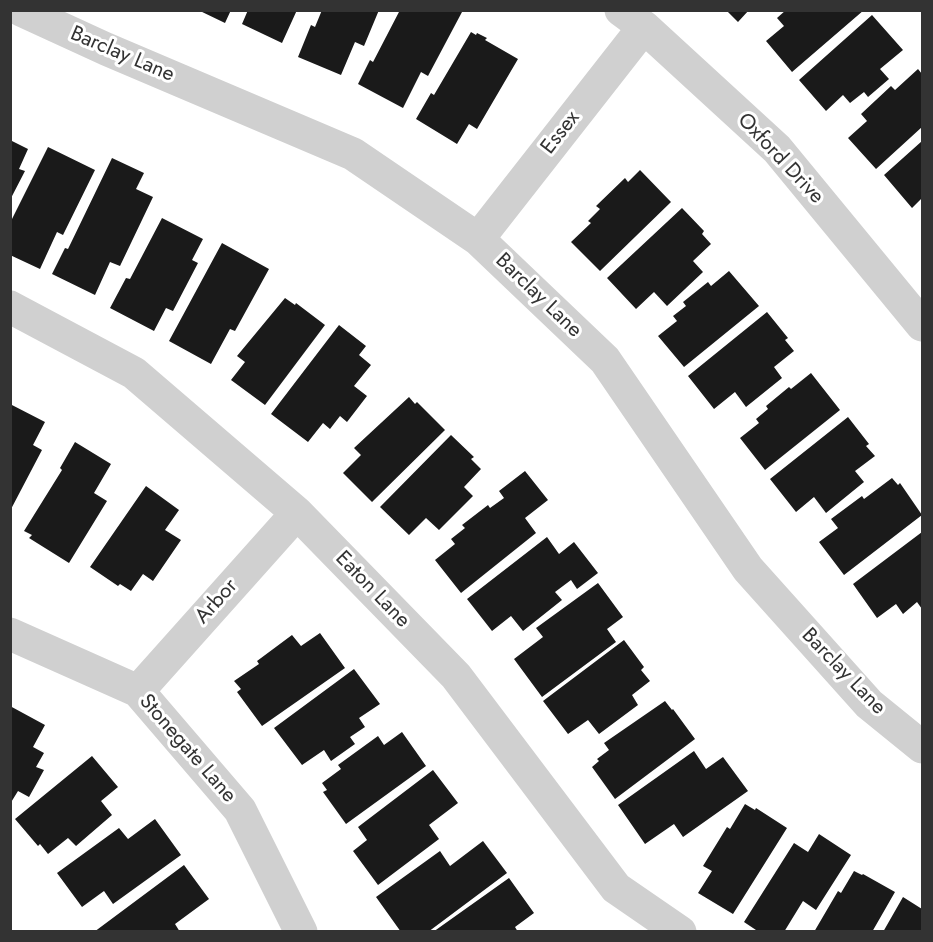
<!DOCTYPE html>
<style>
body{margin:0}
#map{position:relative;width:933px;height:942px;overflow:hidden;background:#fff;font-family:Jost,sans-serif}
canvas{display:block}
.frame{position:absolute;inset:0;border:12px solid #333;pointer-events:none}
</style>
<div id="map">
<canvas width="933" height="942"></canvas>
<div class="frame"></div>
</div>
<script>
const g = document.querySelector('canvas').getContext('2d');
g.lineJoin = 'round';
function fillPath(path, color) { g.fillStyle = color; g.fill(path, 'evenodd'); }
const shape = rows => new Path2D(rows.map(r => 'M' + r).join(''));
function strokePath(path, color, width, dash) { g.strokeStyle = color; g.lineWidth = width; g.lineCap = dash ? 'butt' : 'round'; g.setLineDash(dash || []); g.stroke(path); }
function label(font, color, halo, rows, align = 'center') {
  g.font = font + ' Jost,sans-serif'; g.lineWidth = 6; g.setLineDash([]); g.textBaseline = 'middle'; g.strokeStyle = halo; g.fillStyle = color; for (const [text, x, y, turn = 0] of rows) {
    g.save(); g.translate(x, y); g.rotate((+turn || 0) * Math.PI / 180); g.textAlign = isNaN(turn) ? turn : align; if (halo) g.strokeText(text, 0, 0); g.fillText(text, 0, 0); g.restore();
  }
}
const building = shape([
 [198,10,231,10,225,23],
 [248,10,297,10,282,43,242,24],
 [322,10,379,10,364,46,355,42,341,75,298,57,311,25,315,27],
 [400,10,462,12,428,76,421,72,403,108,358,84,370,60,373,62],
 [726,10,749,10,738,22],
 [786,10,864,10,792,72,766,41,784,26,777,18],
 [872,15,903,50,880,69,889,79,868,97,864,92,850,103,843,95,826,111,799,80],
 [471,32,476,35,477,33,487,38,485,40,518,59,477,129,469,124,457,144,416,119,431,93,434,95],
 [918,69,922,74,922,127,876,169,848,138,867,121,861,114,891,86,895,90],
 [10,140,28,149,19,169,25,171,10,200],
 [922,141,922,198,912,208,884,175],
 [48,147,95,170,63,235,57,232,40,269,10,255,10,223],
 [112,158,144,173,136,189,153,197,120,266,110,262,95,295,52,274,65,248,68,249],
 [640,170,671,202,600,271,571,242,591,223,588,221,600,209,596,206,625,178,628,182],
 [682,208,704,231,702,234,711,244,693,261,703,272,667,306,654,292,636,309,607,278],
 [162,218,203,239,192,260,198,263,173,311,166,308,154,331,110,308,126,278,130,279],
 [222,243,269,269,235,331,230,329,211,364,169,341],
 [729,271,759,306,684,367,658,336,677,321,673,316,686,306,683,302,708,282,711,286],
 [285,298,295,305,296,303,325,325,265,405,231,380,245,362,237,356],
 [767,312,788,338,785,340,794,351,774,367,782,378,746,407,735,392,714,409,688,376],
 [339,325,366,346,359,355,371,365,354,386,367,396,347,422,340,416,330,429,323,423,308,442,271,414],
 [811,373,840,410,765,470,740,438,759,423,756,419,768,409,766,406,789,387,791,389],
 [409,397,415,404,417,402,445,430,372,502,343,473,361,455,354,448],
 [10,404,45,422,33,445,42,450,10,511],
 [848,417,869,444,866,446,875,456,855,471,864,482,826,513,814,497,796,512,770,479],
 [451,435,474,457,471,459,481,469,464,487,473,496,439,530,426,518,409,535,380,507],
 [75,442,111,464,94,493,107,501,69,563,29,538,32,535,24,531,62,470,60,468],
 [525,471,548,500,525,518,536,533,461,593,435,560,455,544,451,539,465,528,462,525,488,505,490,508,504,498,499,491],
 [892,478,898,485,900,483,922,515,844,575,819,542,838,528,831,519,862,496,864,499],
 [146,486,179,510,165,530,181,540,153,581,143,574,131,591,120,584,118,586,90,567],
 [922,532,922,609,917,602,903,614,896,604,877,618,853,584],
 [547,537,559,554,574,542,598,573,577,589,571,580,555,592,562,600,523,631,511,616,492,631,467,599],
 [598,583,623,617,607,629,616,642,542,697,514,659,543,637,536,628],
 [320,633,345,668,262,726,237,692,241,689,234,681,259,664,257,661,292,635,301,646],
 [624,640,644,667,641,670,650,681,632,695,638,705,599,734,588,720,568,734,543,701],
 [354,669,380,704,359,718,365,727,350,737,355,744,331,761,324,750,302,765,274,728],
 [665,701,672,710,673,709,695,739,615,799,592,767,599,761,597,759,609,750,604,743],
 [10,706,45,725,33,747,44,753,36,767,44,770,29,797,18,791,10,804],
 [402,732,426,766,346,824,323,792,327,790,322,783,341,769,338,765,378,736,384,745],
 [694,751,706,769,723,757,748,791,683,837,674,824,645,844,618,805],
 [92,756,118,787,101,801,112,815,76,846,68,838,48,854,40,844,38,846,15,819],
 [433,770,458,803,429,825,439,839,378,885,353,851,367,840,358,827],
 [745,804,755,810,756,808,787,828,733,914,698,893,712,871,703,866,727,827,730,829],
 [155,819,181,855,113,904,104,891,82,907,57,873,119,828,128,839],
 [819,834,851,855,816,910,803,901,784,932,759,932,744,922,794,843,808,852],
 [483,841,507,873,428,932,401,932,376,897,440,851,450,866],
 [184,865,209,899,175,924,180,932,94,932],
 [854,871,862,875,863,874,895,892,872,932,814,932,838,891,841,893],
 [509,878,534,913,515,927,518,932,433,932],
 [903,897,922,909,922,932,883,932]
]);
const minor = shape([
 [21,10,106,49,353,154,478,239,605,360,748,569,869,704,922,747],
 [621,10,644,27,777,149,922,325],
 [478,239,644,27],
 [10,307,134,373,297,513,456,676,616,888,680,932],
 [10,634,138,691,240,810,301,932],
 [138,691,297,513]
]);
const streetNames = [
 ["Barclay Lane",122,55,23],
 ["Essex",561,133,-52],
 ["Oxford Drive",780,159,47],
 ["Barclay Lane",538,296,44],
 ["Eaton Lane",372,590,46],
 ["Arbor",217,602,-48],
 ["Barclay Lane",843,672,46],
 ["Stonegate Lane",187,749,49]
];
fillPath(building, '#1a1a1a');
strokePath(minor, '#d0d0d0', 33);
label('21px', '#333', '#fff', streetNames);
</script>
